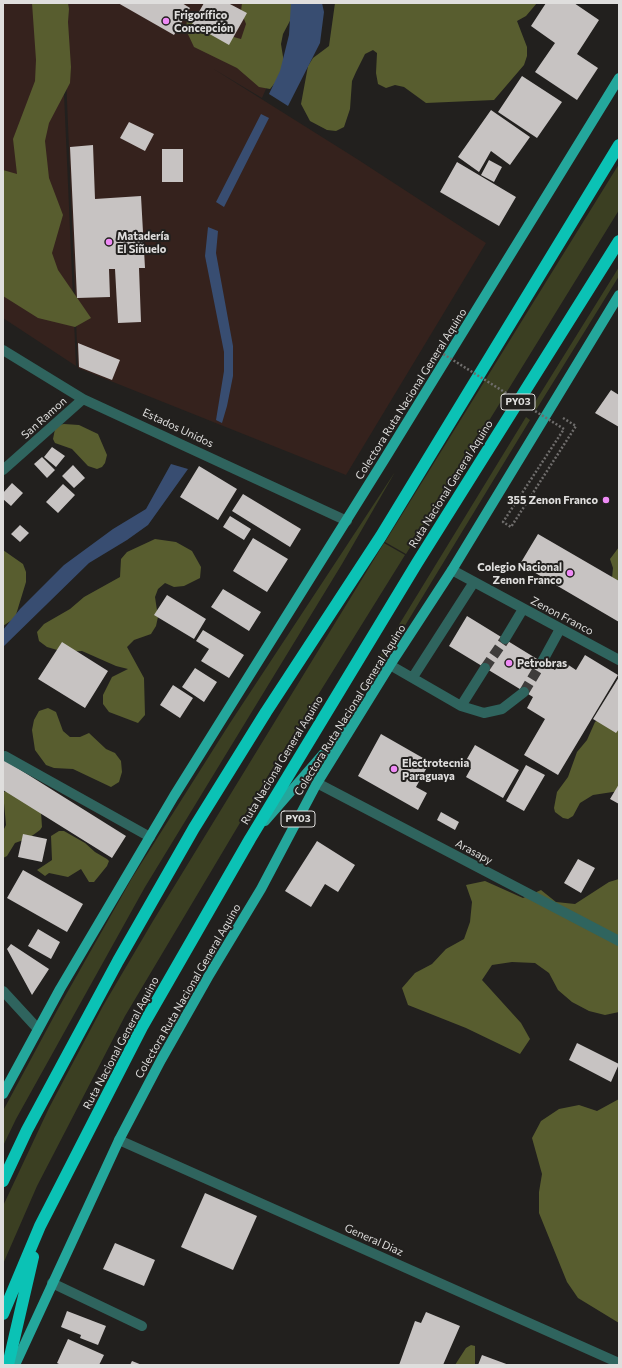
<!DOCTYPE html>
<meta charset="utf-8">
<style>
body{margin:0}
#map{position:relative;width:622px;height:1368px;overflow:hidden;background:#22201e;font-family:Commissioner,sans-serif}
canvas{display:block}
.frame{position:absolute;inset:0;border:4px solid #dfdedd;pointer-events:none}
</style>
<div id="map">
<canvas width="622" height="1368"></canvas>
<div class="frame"></div>
</div>
<script>
const context = document.querySelector('canvas').getContext('2d');
context.lineJoin = 'round';
function fillPath(path, color) { context.fillStyle = color; context.fill(path, 'evenodd'); }
const poly = rows => new Path2D(rows.map(r => 'M' + r).join(''));
function stroke(path, color, width, dash) { context.strokeStyle = color; context.lineWidth = width; context.lineCap = dash ? 'butt' : 'round'; context.setLineDash(dash || []); context.stroke(path); }
function label(font, color, halo, rows, align = 'center') {
  context.font = font + ' Commissioner,sans-serif'; context.lineWidth = 4; context.setLineDash([]); context.textBaseline = 'middle'; context.strokeStyle = halo; context.fillStyle = color; for (const [text, x, y, turn = 0] of rows) {
    context.save(); context.translate(x, y); context.rotate((+turn || 0) * Math.PI / 180); context.textAlign = isNaN(turn) ? turn : align; if (halo) context.strokeText(text, 0, 0); context.fillText(text, 0, 0); context.restore();
  }
}
const industrial = poly([
 [3,3,60,3,76,366,3,318],
 [63,3,281,3,277,64,262,98,212,68,357,159,486,243,346,475,78,368]
]);
const green = poly([
 [619,164,619,210,495,411,406,554,385,542],
 [619,267,619,276,536,410,532,407],
 [526,417,530,420,375,675,359,697,353,700],
 [395,472,342,564,145,887,16,1119,3,1146,4,1109,59,1007,132,878,230,723],
 [384,543,405,555,272,769,125,1016,37,1186,3,1264,3,1206,49,1108,103,1006,153,921]
]);
const forest = poly([
 [32,3,68,3,69,9,68,22,71,67,70,83,49,123,45,141,49,178,63,215,52,253,58,270,91,318,75,327,38,318,3,296,3,170,17,174,13,139,35,81,36,60],
 [242,3,295,3,292,17,283,34,281,44,284,63,283,73,270,89,259,87,237,68,194,47,186,30,187,19,196,17,230,36,241,39,246,24,241,11],
 [335,3,537,3,526,16,517,21,527,47,527,56,524,65,494,100,426,103,404,87,395,85,386,88,378,84,376,73,377,53,373,50,365,54,356,72,352,81,350,109,344,127,336,131,327,130,310,121,301,104,308,66,313,58,329,46],
 [64,424,79,425,98,434,107,455,105,463,102,467,97,469,88,466,72,449,55,443,53,439,55,429,58,425],
 [155,539,176,542,192,551,201,567,200,578,184,586,174,587,165,583,158,589,155,597,158,617,156,626,151,634,134,640,127,647,144,678,145,715,138,723,109,712,103,704,103,695,112,677,128,669,116,666,82,651,64,652,47,647,39,641,37,632,44,624,70,609,84,597,120,577,121,559,127,552],
 [619,547,619,595,612,578,613,568,610,559],
 [3,550,23,564,26,572,26,582,15,618,3,626],
 [48,708,56,712,63,731,70,737,80,737,89,733,106,749,115,753,121,761,122,772,119,782,111,787,73,769,54,768,46,765,35,750,32,730,34,720,39,711],
 [619,716,619,791,593,795,580,803,573,816,568,819,563,818,555,812,554,808,557,792,568,777,577,752,587,740,595,722,599,719],
 [8,791,41,812,42,827,40,830,29,838,15,843,7,856,3,858,3,831,6,825,3,792],
 [59,831,64,831,85,843,95,852,107,859,109,861,107,866,94,882,89,882,81,869,68,877,49,873,45,876,37,870,52,860,51,836],
 [619,879,619,1012,605,1015,589,1011,572,1002,558,990,549,973,535,963,512,962,492,965,482,980,521,1023,530,1039,520,1054,466,1028,408,1005,402,988,415,973,432,964,446,949,464,939,470,922,472,902,466,885,485,881,523,898,541,890,556,902,575,904,609,882],
 [619,1099,619,1323,578,1298,567,1282,539,1213,539,1192,542,1174,532,1138,541,1121,559,1109,579,1105,597,1111],
 [471,1345,475,1346,475,1365,455,1365,466,1348]
]);
const water = poly([
 [291,3,322,3,324,12,320,43,288,106,269,94,280,71,289,35],
 [261,114,269,118,224,207,216,202],
 [208,227,218,231,216,253,233,346,233,376,227,406,222,423,216,420,224,371,224,352,205,256],
 [171,464,188,469,148,525,127,540,89,563,3,647,3,630,20,609,64,565,113,529,146,509]
]);
const building = poly([
 [118,3,182,3,190,8,174,35],
 [204,3,228,3,247,13,229,45,192,24],
 [546,3,574,3,599,20,577,54,598,68,577,100,535,72,555,43,531,26],
 [522,76,562,102,537,138,498,112],
 [491,110,530,137,510,165,491,151,479,172,458,157],
 [129,122,154,134,145,151,120,138],
 [93,145,95,199,141,196,145,268,139,268,141,322,118,323,115,269,109,269,110,297,77,298,70,147],
 [162,149,183,149,183,182,162,182],
 [489,160,502,167,494,182,481,175],
 [457,162,516,197,499,226,440,192],
 [78,343,120,360,112,380,79,367],
 [611,390,619,395,619,427,595,413],
 [52,447,65,456,56,467,44,457],
 [42,457,55,470,47,478,34,464],
 [73,465,85,478,74,488,62,476],
 [199,466,237,489,218,520,180,497],
 [12,483,23,493,11,506,3,499,3,493],
 [63,484,75,495,58,513,46,502],
 [243,494,301,529,290,547,232,511],
 [230,516,251,529,244,540,223,527],
 [20,525,29,533,20,542,11,534],
 [538,534,619,581,619,622,520,564],
 [253,538,288,559,267,592,233,571],
 [223,589,261,612,249,631,211,607],
 [167,595,206,619,194,639,154,615],
 [467,616,555,670,561,660,576,670,585,655,618,675,558,775,524,755,545,719,527,708,533,697,449,646],
 [203,630,244,655,229,678,201,661,209,649,196,641],
 [62,642,108,671,85,708,38,679],
 [195,668,217,682,204,702,182,687],
 [619,677,619,729,616,733,593,719],
 [173,685,193,698,180,718,160,705],
 [381,734,430,762,416,787,427,793,418,810,358,776],
 [475,745,519,770,503,798,466,777,471,768,464,764],
 [3,759,126,836,112,858,3,790],
 [526,765,545,775,524,811,506,801],
 [619,784,619,804,610,799],
 [441,812,459,822,455,830,437,820],
 [23,834,47,839,42,862,18,857],
 [317,841,355,865,338,892,325,884,311,907,285,891],
 [578,859,595,868,581,893,564,883],
 [23,870,83,904,67,932,7,898],
 [38,929,60,942,51,959,28,946],
 [11,944,49,969,32,995,7,949],
 [577,1043,619,1064,611,1082,569,1060],
 [205,1193,257,1216,233,1270,181,1247],
 [115,1243,155,1260,144,1286,103,1269],
 [67,1311,106,1326,98,1345,80,1338,81,1335,61,1327],
 [426,1312,460,1326,443,1365,399,1365,415,1321,421,1323],
 [68,1339,104,1355,99,1365,61,1365,57,1363],
 [482,1355,509,1365,478,1365],
 [132,1361,142,1365,130,1365]
]);
const minorTunnel = poly([
 [485,668,505,639],
 [524,692,542,662]
]);
const path = poly([
 [563,418,576,426,511,527,503,522,564,429]
]);
const minor = poly([
 [3,350,83,399,347,521],
 [3,470,83,399],
 [452,570,619,660],
 [505,639,523,609],
 [542,662,560,629],
 [390,665,461,706,484,713,502,709,524,692],
 [413,677,474,582],
 [461,706,485,668],
 [5,756,150,837],
 [317,783,619,941],
 [3,991,38,1029],
 [119,1140,619,1363],
 [52,1283,142,1326]
]);
const major = poly([
 [265,821,345,729],
 [3,1094,60,989,174,796,384,460,619,78],
 [15,1365,119,1140,161,1060,208,977,261,889,317,783,390,665,452,570,619,295]
]);
const highway = poly([
 [3,1181,27,1130,118,961,194,828,266,712,381,536,619,145],
 [3,1314,40,1226,142,1027,250,839,417,563,619,241],
 [8,1365,33,1257]
]);
const pathBridge = poly([
 [440,352,564,429]
]);
const markers = [
 [166,21,4,"#ef8bf6"],
 [109,242,4,"#ef8bf6"],
 [606,500,4,"#ef8bf6"],
 [570,573,4,"#ef8bf6"],
 [509,663,4,"#ef8bf6"],
 [394,769,4,"#ef8bf6"]
];
const shields = [
 [518,402,34],
 [298,819,34]
];
const shieldNames = [
 ["PY03",518,402],
 ["PY03",298,819]
];
const poiNames = [
 ["Frigorífico",174,15],
 ["Concepción",174,28],
 ["Matadería",117,236],
 ["El Siñuelo",117,249],
 ["355 Zenon Franco",598,500,"right"],
 ["Colegio Nacional",562,567,"right"],
 ["Zenon Franco",562,580,"right"],
 ["Petrobras",517,663],
 ["Electrotecnia",402,763],
 ["Paraguaya",402,776]
];
const streetNames = [
 ["Colectora Ruta Nacional General Aquino",411,394,-58],
 ["San Ramon",44,418,-42],
 ["Estados Unidos",178,428,25],
 ["Ruta Nacional General Aquino",451,484,-58],
 ["Zenon Franco",562,616,28],
 ["Colectora Ruta Nacional General Aquino",350,710,-58],
 ["Ruta Nacional General Aquino",282,760,-59],
 ["Arasapy",474,852,28],
 ["Colectora Ruta Nacional General Aquino",188,991,-60],
 ["Ruta Nacional General Aquino",121,1043,-62],
 ["General Diaz",374,1240,24]
];
fillPath(industrial, '#35221d');
fillPath(green, '#3b3f22');
fillPath(forest, '#585d2f');
fillPath(water, '#384d71');
fillPath(building, '#c7c3c2');
stroke(minorTunnel, '#3e3c3b', 10, [10, 5]);
stroke(path, '#6f6d6c', 2.5, [2, 2]);
stroke(minor, '#2f645e', 10);
stroke(major, '#24a79c', 10);
stroke(highway, '#0bc2b5', 12);
stroke(pathBridge, '#6f6d6c', 2.5, [2, 2]);
for (const [x, y, r, color] of markers) { const dot = new Path2D(); dot.arc(x, y, r, 0, 2 * Math.PI); context.fillStyle = color; context.fill(dot); stroke(dot, '#22201e', 1.5); }
for (const [x, y, w] of shields) { const box = new Path2D(); box.roundRect(x - w / 2, y - 8, w, 16, 3); context.fillStyle = '#22201e'; context.fill(box); stroke(box, '#dfdedd', 1); }
label('bold 10px', '#dfdedd', null, shieldNames);
label('bold 11px', '#dfdedd', '#22201e', poiNames, 'left');
label('11px', '#dfdedd', '#22201e', streetNames);
</script>
